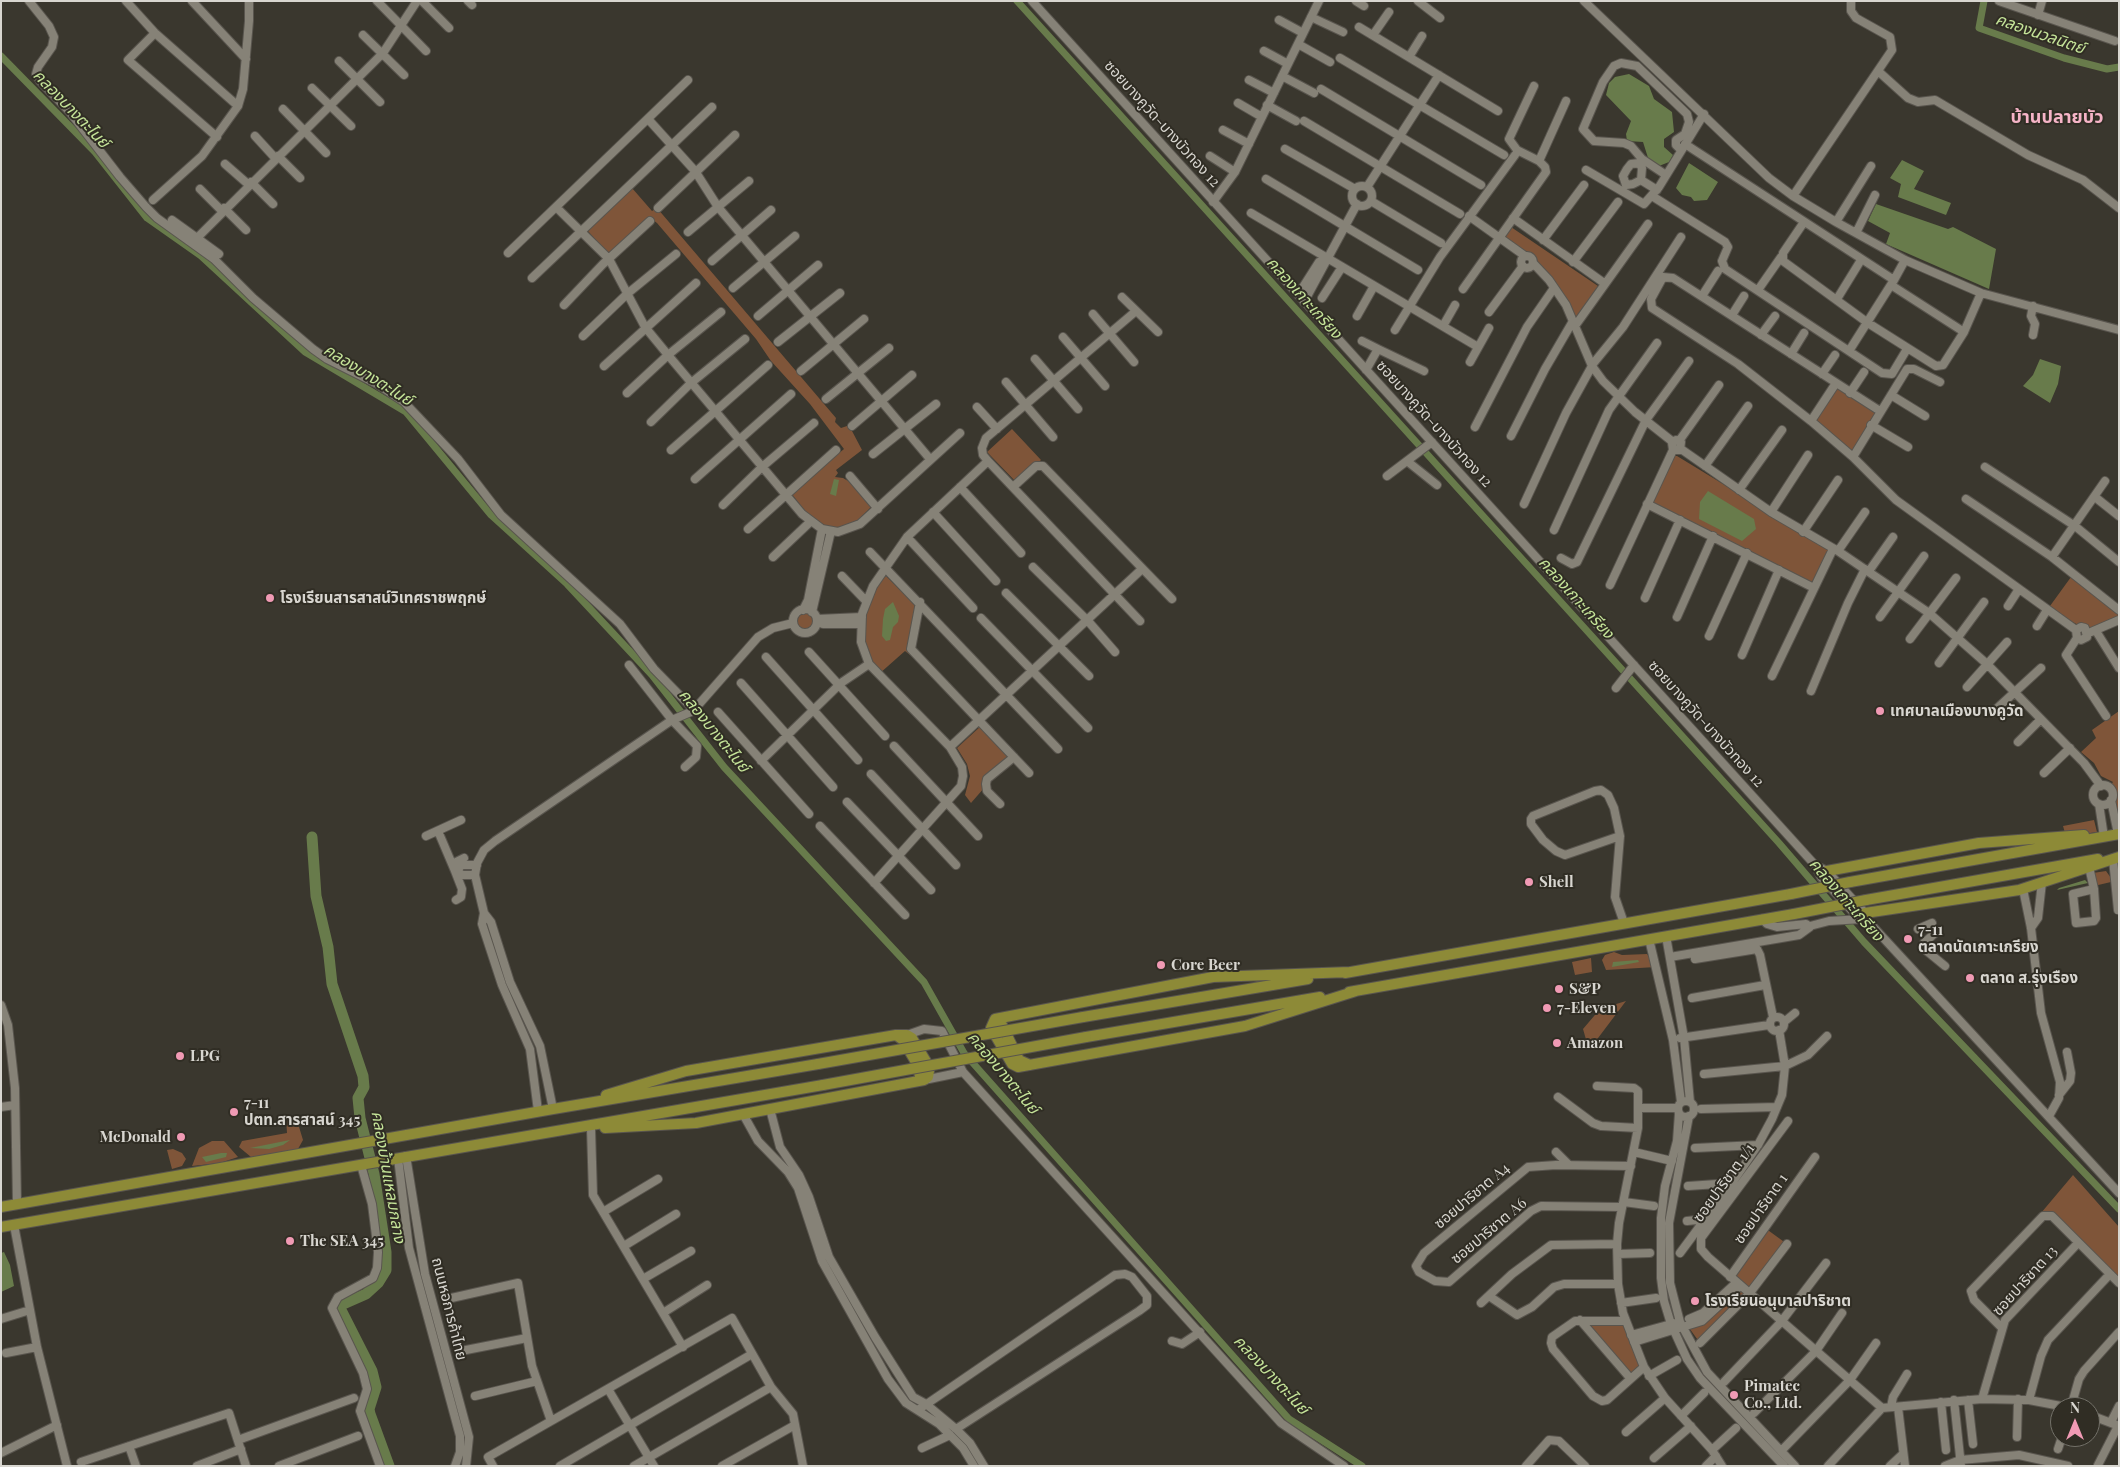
<!DOCTYPE html>
<meta charset="utf-8">
<style>
body{margin:0}
#map{position:relative;width:2120px;height:1467px;overflow:hidden;background:#3a372e;font-family:"Playfair Display",serif}
canvas{display:block}
.frame{position:absolute;inset:0;border:2px solid #d8d6d0;pointer-events:none}
.north{position:absolute;left:2050px;top:1397px;width:50px;height:50px;box-sizing:border-box;background:#302d24;border:1px solid #737169;border-radius:50%;rotate:0deg;font-size:14px;font-weight:700;line-height:20px;text-align:center;color:#d8d6d0}
.north::after{content:'';display:block;margin:auto;width:18px;height:22px;background:#f09ab4;clip-path:polygon(50% 0,100% 100%,50% 72%,0 100%)}
</style>
<div id="map">
<canvas width="2120" height="1467"></canvas>
<div class="frame"></div>
<div class="north">N</div>
</div>
<script>
const context = document.querySelector('canvas').getContext('2d');
context.lineJoin = 'round';
function fillPath(path, color) { context.fillStyle = color; context.fill(path, 'evenodd'); }
const poly = rows => new Path2D(rows.map(r => 'M' + r).join(''));
function stroke(path, color, width, dash) { context.strokeStyle = color; context.lineWidth = width; context.lineCap = dash ? 'butt' : 'round'; context.setLineDash(dash || []); context.stroke(path); }
function label(font, color, halo, rows, align = 'center') {
  context.font = font + ' "Playfair Display","Noto Sans Thai",serif'; context.lineWidth = 4; context.setLineDash([]); context.textBaseline = 'middle'; context.strokeStyle = halo; context.fillStyle = color; for (const [text, x, y, turn = 0] of rows) {
    context.save(); context.translate(x, y); context.rotate((+turn || 0) * Math.PI / 180); context.textAlign = isNaN(turn) ? turn : align; if (halo) context.strokeText(text, 0, 0); context.fillText(text, 0, 0); context.restore();
  }
}
const green = poly([
 [632,188,652,211,657,208,836,418,835,422,841,428,847,426,852,431,862,450,836,470,838,473,835,477,843,478,855,485,872,506,858,520,838,528,823,525,812,520,791,493,844,449,810,404,771,361,756,339,657,223,653,220,609,255,587,230],
 [1511,227,1598,286,1576,320,1534,259,1524,256,1501,240],
 [1836,383,1884,413,1855,456,1812,420],
 [1012,429,1041,460,1017,483,987,452],
 [1672,456,1677,456,1833,551,1814,590,1647,506],
 [883,573,919,609,910,655,905,651,879,674,871,665,862,642,863,615],
 [2071,577,2119,615,2119,617,2089,630,2064,618,2050,606],
 '793 621a12 12 0 1 1 24 0a12 12 0 1 1-24 0Z',
 [2119,711,2119,818,2114,802,2114,794,2109,787,2113,782,2101,776,2094,763,2081,752,2096,738,2092,730],
 [982,725,1011,757,971,803,965,795,970,776,967,764,957,748],
 [2094,820,2097,832,2084,834,2065,833,2063,826],
 [2106,871,2111,878,2111,882,2094,886,2093,873],
 [1614,952,1622,955,1647,954,1656,967,1606,970,1602,960,1605,955],
 [1591,958,1592,972,1575,975,1572,962],
 [1626,1001,1589,1050,1583,1029,1600,1009],
 [296,1117,303,1140,298,1149,270,1156,251,1157,239,1147,242,1141,287,1133,286,1118],
 [212,1141,224,1141,238,1157,220,1163,192,1166,199,1148],
 [173,1149,182,1153,186,1159,182,1166,172,1169,167,1150],
 [2073,1175,2119,1227,2119,1284,2061,1224,2041,1213],
 [1765,1228,1787,1244,1749,1294,1700,1343,1687,1325,1740,1286,1730,1277],
 [1580,1320,1626,1321,1644,1367,1630,1378]
]);
const water = poly([
 [1629,74,1649,86,1654,99,1672,112,1674,132,1664,139,1664,147,1673,155,1669,162,1659,166,1649,161,1643,142,1627,141,1626,134,1631,121,1606,95,1609,83,1615,77],
 [1902,160,1924,171,1914,189,1951,203,1946,215,1898,197,1901,184,1890,178],
 [1689,163,1718,182,1707,200,1694,201,1691,197,1682,195,1676,188],
 [1876,204,1948,229,1953,227,1996,249,1989,289,1886,244,1890,233,1868,221],
 [2040,359,2061,366,2058,384,2050,403,2023,386,2033,375],
 [834,479,839,480,836,496,830,494],
 [1708,491,1754,519,1756,529,1742,541,1699,519,1700,502],
 [893,602,899,616,898,622,893,627,890,640,886,641,882,636,883,619,885,609],
 [2085,880,2088,883,2057,890,2059,888],
 [1638,960,1639,962,1612,967,1613,962],
 [290,1140,283,1145,269,1149,250,1148],
 [221,1153,227,1153,226,1157,206,1162,202,1157],
 [4,1252,10,1265,14,1286,1,1292,1,1253]
]);
const canal = poly([
 [1017,1,1779,843,1864,942,2119,1209],
 [1984,1,1979,28,2064,58,2107,69,2119,67],
 [1,56,95,152,147,218,201,256,305,352,406,412,491,515,567,584,652,675,724,767,924,982,964,1053,1289,1419,1362,1466]
]);
const river = poly([
 [312,837,316,896,328,947,332,984,363,1076,364,1087,358,1098,360,1118,374,1174,386,1252,386,1270,378,1283,366,1294,341,1305,340,1308,372,1371,376,1387,369,1409,370,1414,389,1466]
]);
const minor = poly([
 [29,1,49,26,54,37,52,47,38,67,36,74,40,81,69,111,120,177,146,207,157,218,214,259,253,298,313,349,327,359,377,384,404,402,458,459,501,515,620,624,654,669,694,710],
 [126,1,155,33,238,106],
 [192,1,246,59],
 [377,1,426,51],
 [422,1,449,28],
 [468,1,472,5],
 [1032,1,1815,865,1827,871,1865,913,1865,918],
 [1356,1,1364,6],
 [1418,1,1440,18],
 [1584,1,1769,178,1793,196,1836,222,1905,260,1981,293,2119,330],
 [1999,1,2115,41],
 [2038,15,2042,1],
 [1311,17,1343,32],
 [1279,20,1303,33],
 [1359,27,1498,111],
 [155,33,128,60,217,137],
 [363,35,404,75],
 [1373,35,1389,12],
 [1298,44,1330,62],
 [1264,51,1288,64],
 [1409,57,1422,36],
 [1340,58,1504,155],
 [339,61,380,102],
 [1878,71,1908,98,1918,102,1935,100,2028,155,2083,180,2119,208],
 [1282,76,1314,93],
 [1249,80,1274,93],
 [312,88,351,126],
 [1321,89,1481,185],
 [1238,103,1262,117],
 [1267,105,1296,121],
 [283,109,326,153],
 [648,119,695,171,718,207,930,459],
 [1304,121,1460,214],
 [1223,130,1249,144],
 [255,136,276,159],
 [1685,144,1894,280],
 [1285,149,1355,189],
 [278,156,300,178],
 [1210,156,1235,172],
 [1642,159,1666,175],
 [1539,161,1566,101],
 [1639,163,1642,159,1631,146,1624,143,1594,141,1583,129,1603,82,1614,66,1621,63,1637,66,1687,114,1689,122,1685,134,1676,140,1676,145,1681,150],
 [1639,163,1642,168,1641,180,1633,184,1626,185,1623,176,1627,169,1631,164,1639,163],
 [225,164,249,185],
 [1586,170,1644,204,1659,187,1704,114],
 [1266,179,1418,270],
 [1641,180,1657,190],
 [251,182,273,204],
 '1352 196a10 10 0 1 1 20 0a10 10 0 1 1-20 0Z',
 [1367,187,1439,75],
 [200,189,222,211],
 [1652,196,1725,242,1728,247,1722,261,1725,269,1882,373,1892,374,1907,349],
 [1793,196,1892,50,1890,37,1856,18,1851,11,1851,1],
 [153,200,202,156,238,106,243,89,249,21,249,1],
 [1371,201,1441,243],
 [1213,202,1235,172,1319,1],
 [556,207,609,259,645,327,668,355,802,514,822,529,838,532,860,524,960,433],
 [224,208,246,230],
 [658,208,735,135],
 [1251,213,1478,347],
 [1469,216,1525,256],
 [1513,218,1604,283],
 [172,220,197,238,383,53,417,1],
 [1804,222,1783,253,1783,261,1868,323,1936,366,1943,365,1964,332,1981,293],
 [1836,222,1871,166],
 [688,232,749,181],
 [1856,233,1875,195],
 [197,238,219,254],
 [1543,240,1584,185],
 [508,253,688,80],
 '1521 262a6 6 0 1 1 12 0a6 6 0 1 1-12 0Z',
 [712,261,771,210],
 [1573,262,1618,202],
 [1533,263,1549,280,1566,305,1592,366,1603,381,1635,412,1673,442],
 [532,278,712,107],
 [1891,285,1964,332],
 [733,288,795,236],
 [1463,289,1546,172,1545,167,1539,161,1517,150,1509,139,1534,86],
 [1758,290,1781,257],
 [1298,295,1319,262,1324,261],
 [1702,296,1718,271],
 [1122,297,1158,332],
 [1322,298,1342,267],
 [1837,299,1861,260],
 [1304,302,1357,204],
 [564,305,603,264,650,221],
 [1136,311,986,438,982,448,983,455,988,461,1140,621],
 [1489,312,1523,266],
 [1093,314,1134,362],
 [1732,315,1744,296],
 [758,316,818,265],
 [1357,316,1374,286],
 [1443,326,1455,305],
 [1575,326,1648,224],
 [1395,330,1440,257,1515,155],
 [1761,335,1775,316],
 [2033,335,2035,324,2031,316,2033,306],
 [583,336,627,294,676,254],
 [1063,337,1105,386],
 [1362,341,1378,349],
 [778,342,840,293],
 [1849,351,1894,280,1905,260],
 [1791,354,1804,333],
 [1035,359,1078,409],
 [1470,362,1489,328],
 [1592,365,1623,327,1681,237],
 [604,366,696,283],
 [1366,370,1378,349,1424,371],
 [801,371,864,319],
 [1822,374,1835,355],
 [1006,382,1053,437],
 [627,393,668,355,721,312],
 [1850,393,1864,372],
 [1891,395,1925,416],
 [826,399,889,348],
 [977,407,997,429],
 [1880,411,1673,278,1663,277,1651,299,1652,308,1738,364,1811,421,1853,457,1896,500,2076,630],
 [1811,421,1836,383],
 [651,422,691,383,745,339],
 [1871,425,1908,447],
 [852,426,912,375],
 [1475,427,1527,327,1554,288],
 [1511,436,1545,369,1573,321],
 [1679,441,1719,385],
 [1681,449,1771,512,1838,551,1929,613,1987,664,2084,763,2101,786],
 [671,450,768,365],
 [873,454,936,404],
 [1853,457,1907,369,1914,369,1940,382],
 [1407,461,1437,485],
 [1705,466,1748,406],
 [1985,467,2075,526,2119,562],
 [850,476,878,509],
 [1387,476,1432,442],
 [695,479,791,394],
 [960,487,1021,553],
 [1013,487,1036,466,1043,466,1172,599],
 [1739,490,1782,430],
 [2095,497,2119,516],
 [1966,499,2052,557,2119,610],
 [1524,504,1566,413,1592,366],
 [1647,504,1814,588],
 [723,505,762,467,814,423],
 [933,512,996,581],
 [1771,512,1808,455],
 [748,529,836,450],
 [1554,530,1609,410,1657,343],
 [1803,532,1838,480],
 [907,537,973,608],
 [1838,551,1865,512],
 [870,552,1058,749],
 [773,557,810,522],
 [2052,557,2105,481],
 [1561,558,1572,564,1577,562,1646,420,1689,361],
 [1033,567,1088,621,1115,652],
 [1869,571,1893,537],
 [842,576,866,601],
 [1610,585,1673,450,1672,443,1676,440,1681,442,1680,450,1673,450],
 [1006,593,1089,676],
 [1645,598,1680,520],
 [920,602,911,649,1029,773],
 [2008,606,2019,589],
 '793 621a12 12 0 1 1 24 0a12 12 0 1 1-24 0Z',
 [803,610,808,600,822,529],
 [812,612,831,531],
 [1677,617,1713,536],
 [1880,617,1924,556],
 [981,618,1088,728],
 [817,619,862,617],
 [823,624,861,624],
 [2037,626,2047,610],
 [2096,631,2119,668],
 [2091,632,2119,620],
 [1709,636,1747,553],
 [2077,638,2081,640,2087,637,2085,628,2081,627,2076,630,2077,638,2066,655,2106,716],
 [1910,639,1956,578],
 [809,652,885,736],
 [1742,655,1779,570],
 [766,657,858,760],
 [1939,663,1984,602],
 [629,665,672,720,697,746,696,757,685,767],
 [1772,676,1833,549],
 [741,683,833,787],
 [1967,687,2007,642],
 [1616,688,1634,665],
 [1811,691,1848,603,1865,569],
 [718,712,809,814],
 [1992,713,2041,668],
 [2018,742,2041,719],
 [894,746,978,836],
 [950,747,1142,569],
 [761,761,841,683,869,664],
 [2044,773,2070,748],
 [871,774,956,865],
 '2093 795a10 10 0 1 1 20 0a10 10 0 1 1-20 0Z',
 [2111,800,2118,834],
 [847,802,931,890],
 [1000,804,987,791,986,784,987,779,1014,757],
 [2099,804,2104,837],
 [820,826,905,915],
 [438,831,455,871,457,870],
 [426,836,461,820],
 [1620,836,1565,855,1556,851,1543,840,1531,824,1531,819,1533,816,1595,791,1601,790,1608,795,1614,808,1620,836,1615,897,1624,923],
 [2113,859,2118,910],
 [452,864,464,858],
 [1815,865,1821,877,1854,913,1865,918,2119,1193],
 [2089,867,2094,889,2096,918,2094,921,2076,923,2073,894,2094,889],
 [455,871,462,889,461,897,456,900],
 [475,875,462,875,457,870,462,865,477,865],
 [874,883,961,786,963,776,962,767,950,747,869,664,861,642,862,614,873,586,907,537,988,461],
 [2023,889,2031,928,2041,1013,2060,1082,2059,1098,2049,1116],
 [484,913,491,922,510,982,540,1046,553,1109],
 [1810,926,1829,921,1862,919],
 [2031,928,2038,918,2042,882],
 [1918,929,1932,923],
 [1935,933,1924,943,1923,948,1945,966],
 [1666,936,1684,1038,1690,1102],
 [1649,939,1673,1040,1681,1102],
 [1670,957,1799,935,1810,927,1806,924,1777,927,1767,924,1762,919],
 [1695,959,1757,949,1760,955,1773,1017],
 [1692,998,1765,985],
 [1,1005,8,1025,15,1088,17,1204],
 '1770 1024a7 7 0 1 1 14 0a7 7 0 1 1-14 0Z',
 [1784,1022,1795,1013],
 [907,1035,924,1029,942,1031,963,1072,1281,1423,1344,1466],
 [1680,1038,1769,1025],
 [1704,1074,1785,1066,1808,1055,1827,1036],
 [924,1080,963,1072],
 [1597,1086,1634,1088,1638,1091,1638,1128,1619,1223,1617,1244,1618,1284,1623,1313,1644,1367,1665,1398,1712,1450,1722,1466],
 [2059,1095,2070,1081,2071,1073,2067,1052],
 [1558,1097,1593,1123,1601,1126,1638,1128],
 '1678 1109a8 8 0 1 1 16 0a8 8 0 1 1-16 0Z',
 [1,1107,15,1105],
 [1639,1108,1675,1108],
 [770,1109,780,1147,799,1175,809,1197,829,1257,875,1337,913,1397,926,1404,956,1429,970,1443,984,1466],
 [1701,1109,1777,1107],
 [538,1111,530,1049,502,985,482,924,484,913,475,875,477,863,484,850,495,841,672,720,693,711,758,637,773,628,793,623],
 [1679,1113,1677,1141,1665,1186,1661,1218,1661,1278,1664,1301,1671,1324,1687,1359,1700,1378,1784,1466],
 [743,1114,758,1141,788,1172,798,1188,822,1261,888,1379,906,1403,939,1424,963,1448,974,1466],
 [1689,1116,1669,1223,1670,1283,1680,1322,1707,1372,1795,1466],
 [1788,1121,1701,1238,1701,1249,1708,1257,1882,1408,1982,1399,2029,1400,2066,1407],
 [591,1129,593,1195,683,1347],
 [1695,1148,1758,1145],
 [1556,1152,1569,1165],
 [1634,1152,1672,1161],
 [406,1156,425,1274,469,1437,466,1466],
 [398,1158,409,1248,460,1436,460,1452,455,1466],
 [361,1165,372,1204,378,1252,377,1268,373,1278,338,1297,332,1308,363,1373,367,1389,360,1411,380,1466],
 [1688,1186,1732,1183],
 [1624,1202,1654,1206],
 [1622,1207,1541,1206,1531,1211,1449,1282,1435,1281,1419,1272,1416,1266,1424,1253,1528,1167,1556,1165,1631,1166],
 [603,1212,658,1179],
 [1687,1221,1706,1219],
 [14,1225,37,1347,67,1466],
 [624,1246,676,1214],
 [1680,1253,1732,1183,1758,1145,1772,1119,1782,1095,1785,1066,1779,1030],
 [1618,1254,1650,1253],
 [1730,1277,1815,1157],
 [643,1279,691,1251],
 [1489,1296,1517,1315,1532,1307,1554,1287,1564,1284,1618,1284],
 [447,1299,518,1283,532,1366,551,1421],
 [1481,1303,1512,1274,1551,1245,1617,1244],
 [1621,1303,1656,1298],
 [663,1313,707,1285],
 [1,1319,30,1310],
 [1689,1319,1703,1313,1736,1283],
 [1580,1320,1630,1378],
 [1626,1321,1575,1321,1552,1337,1551,1343,1553,1349,1593,1396,1602,1401,1607,1400,1644,1367],
 [2002,1328,1974,1300,1971,1291,2043,1216,2052,1216,2119,1283],
 [1631,1335,1675,1323],
 [1172,1341,1182,1344,1200,1332],
 [1634,1342,1702,1321,1740,1286],
 [1700,1343,1749,1294,1787,1244],
 [466,1350,527,1338],
 [6,1353,37,1347],
 [1649,1376,1677,1360],
 [1724,1382,1781,1322,1826,1263],
 [608,1389,654,1466],
 [475,1396,537,1381],
 [1982,1399,2005,1320,2078,1243],
 [1954,1400,1961,1466],
 [1968,1400,1973,1444],
 [2029,1400,2041,1356,2048,1340,2110,1274],
 [1941,1402,1946,1450],
 [1891,1407,1893,1397,1907,1374],
 [1898,1407,1905,1466],
 [2071,1407,2079,1379,2084,1371,2119,1332],
 [918,1410,1115,1275,1125,1274,1132,1277,1147,1296,1147,1305,1139,1311,956,1429],
 [1754,1413,1816,1351,1842,1313],
 [2090,1415,2119,1426],
 [1681,1416,1704,1393],
 [2111,1422,2119,1406],
 [1626,1432,1665,1398],
 [2017,1437,2018,1399],
 [238,1440,354,1398],
 [129,1446,136,1466],
 [922,1448,950,1435],
 [1784,1448,1850,1380,1876,1343],
 [2058,1449,2062,1437],
 [1712,1450,1736,1428],
 [1,1453,57,1425],
 [1654,1458,1691,1426],
 [81,1462,229,1413,246,1466],
 [2098,1465,2118,1426],
 [197,1466,241,1449],
 [279,1466,358,1436],
 [493,1466,488,1457,732,1318,771,1387,793,1414,803,1466],
 [560,1466,752,1354],
 [634,1466,771,1387],
 [722,1466,795,1425],
 [1526,1466,1549,1440,1559,1441,1585,1466],
 [1706,1466,1716,1456],
 [1828,1466,1882,1408],
 [1890,1466,1903,1454],
 [1945,1466,1960,1460,2019,1455,2068,1466]
]);
const major = poly([
 [1827,871,1979,843,2084,835],
 [1850,882,2119,834],
 [1866,900,2098,859],
 [1865,913,2019,890,2119,857],
 [1350,972,1213,977,995,1019,991,1028,1012,1064,1018,1067,1245,1026,1356,991],
 [1345,973,1791,894],
 [1349,992,1794,914],
 [1083,1017,1308,979],
 [1002,1025,1019,1060,1030,1065],
 [896,1035,903,1040,917,1064,920,1076],
 [1086,1037,1320,997],
 [605,1128,696,1123,924,1080,928,1077,929,1071,927,1063,912,1038,907,1035,896,1035,686,1071,606,1095],
 [1,1207,553,1109,818,1064],
 [1,1227,823,1085]
]);
const majorBridge = poly([
 [1791,894,1850,882],
 [1794,914,1866,900],
 [818,1064,1083,1017],
 [823,1085,1086,1037]
]);
const markers = [
 [270,598,5,"#f09ab4"],
 [1880,711,5,"#f09ab4"],
 [1529,882,5,"#f09ab4"],
 [1908,939,5,"#f09ab4"],
 [1161,965,5,"#f09ab4"],
 [1970,978,5,"#f09ab4"],
 [1559,989,5,"#f09ab4"],
 [1547,1008,5,"#f09ab4"],
 [1557,1043,5,"#f09ab4"],
 [180,1056,5,"#f09ab4"],
 [234,1112,5,"#f09ab4"],
 [181,1137,5,"#f09ab4"],
 [290,1241,5,"#f09ab4"],
 [1695,1301,5,"#f09ab4"],
 [1734,1395,5,"#f09ab4"]
];
const streetNames = [
 ["ซอยบางคูวัด-บางบัวทอง 12",1162,124,48],
 ["ซอยบางคูวัด-บางบัวทอง 12",1434,424,48],
 ["ซอยบางคูวัด-บางบัวทอง 12",1706,724,48],
 ["ซอยปาริชาต 1/1",1724,1183,-54],
 ["ซอยปาริชาต A4",1472,1196,-40],
 ["ซอยปาริชาต 1",1761,1209,-55],
 ["ซอยปาริชาต A6",1489,1231,-40],
 ["ซอยปาริชาต 13",2025,1281,-48],
 ["ถนนหอการค้าไทย",449,1309,76]
];
const poiNames = [
 ["โรงเรียนสารสาสน์วิเทศราชพฤกษ์",280,598],
 ["เทศบาลเมืองบางคูวัด",1890,711],
 ["Shell",1539,882],
 ["7-11",1918,930],
 ["ตลาดนัดเกาะเกรียง",1918,947],
 ["Core Beer",1171,965],
 ["ตลาด ส.รุ่งเรือง",1980,978],
 ["S&P",1569,989],
 ["7-Eleven",1557,1008],
 ["Amazon",1567,1043],
 ["LPG",190,1056],
 ["7-11",244,1103],
 ["ปตท.สารสาสน์ 345",244,1120],
 ["McDonald",171,1137,"right"],
 ["The SEA 345",300,1241],
 ["โรงเรียนอนุบาลปาริชาต",1705,1301],
 ["Pimatec",1744,1386],
 ["Co., Ltd.",1744,1403]
];
const waterNames = [
 ["คลองนวลนิตย์",2040,34,19],
 ["คลองบางตะไนย์",71,109,46],
 ["คลองเกาะเกรียง",1304,298,48],
 ["คลองบางตะไนย์",368,375,32],
 ["คลองเกาะเกรียง",1576,598,48],
 ["คลองบางตะไนย์",714,731,51],
 ["คลองเกาะเกรียง",1846,900,49],
 ["คลองบางตะไนย์",1003,1073,50],
 ["คลองบ้านแหลมกลาง",388,1177,80],
 ["คลองบางตะไนย์",1271,1375,47]
];
const quarterNames = [
 ["บ้านปลายบัว",2057,117]
];
fillPath(green, '#7f5539');
fillPath(water, '#687b4b');
stroke(canal, '#687b4b', 7);
stroke(river, '#687b4b', 11);
stroke(minor, '#59554e', 10);
stroke(major, '#59554e', 12);
stroke(minor, '#868277', 8);
stroke(major, '#8d8a37', 10);
stroke(majorBridge, '#59554e', 12, []);
stroke(majorBridge, '#8d8a37', 10);
for (const [x, y, r, color] of markers) { const dot = new Path2D(); dot.arc(x, y, r, 0, 2 * Math.PI); context.fillStyle = color; context.fill(dot); stroke(dot, '#302d24', 2); }
label('15px', '#d8d6d0', '#302d24', streetNames);
label('bold 15px', '#d8d6d0', '#302d24', poiNames, 'left');
label('italic 16px', '#c5e499', '#302d24', waterNames);
label('bold 18px', '#f6b4c7', '#302d24', quarterNames);
</script>
